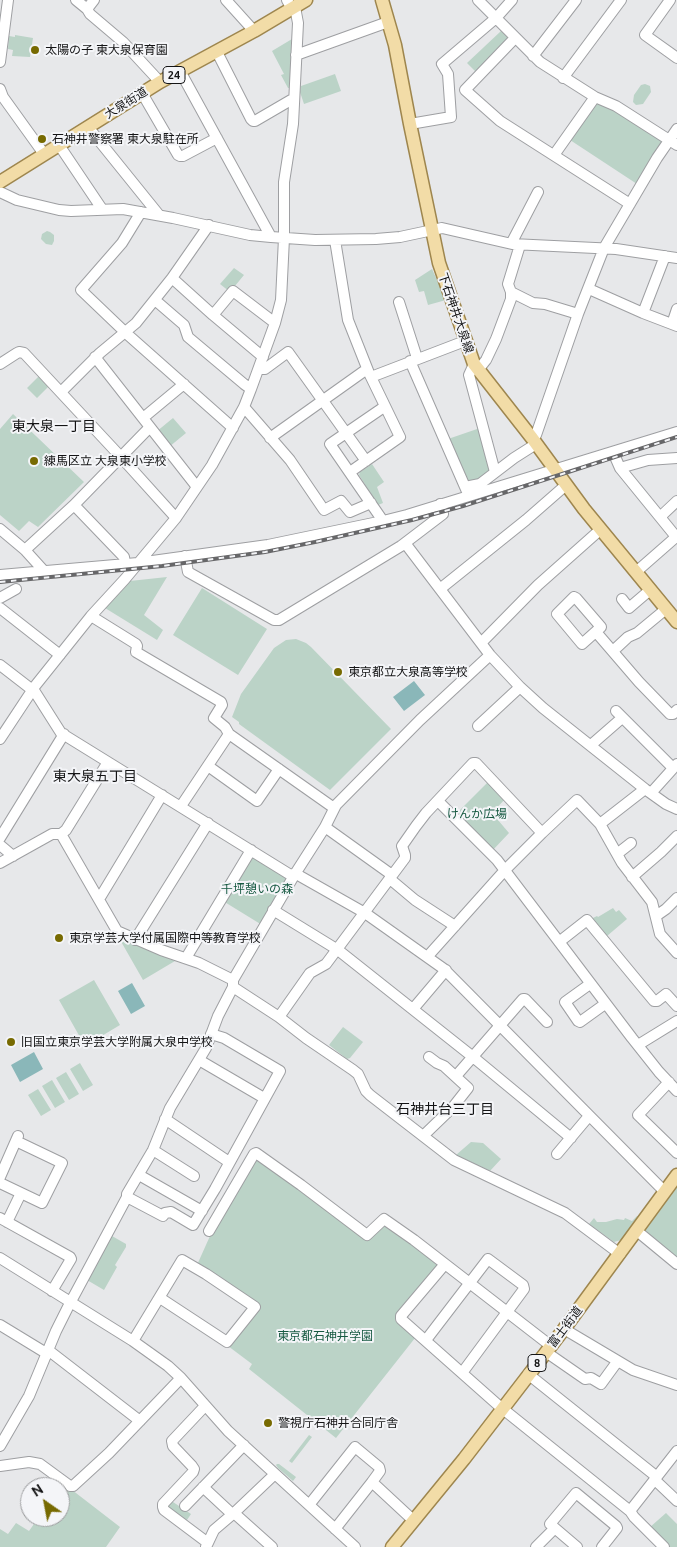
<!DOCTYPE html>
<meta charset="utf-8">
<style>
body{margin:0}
#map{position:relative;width:677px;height:1547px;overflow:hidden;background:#e7e8ea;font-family:Ubuntu,sans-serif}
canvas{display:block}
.north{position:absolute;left:20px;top:1477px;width:50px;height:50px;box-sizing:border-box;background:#f4f5f8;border:1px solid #9a9b9d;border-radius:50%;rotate:327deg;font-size:14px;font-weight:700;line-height:20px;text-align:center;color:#141415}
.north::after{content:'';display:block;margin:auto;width:18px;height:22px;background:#776a01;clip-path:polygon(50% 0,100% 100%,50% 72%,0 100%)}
</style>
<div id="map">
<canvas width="677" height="1547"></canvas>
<div class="north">N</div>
</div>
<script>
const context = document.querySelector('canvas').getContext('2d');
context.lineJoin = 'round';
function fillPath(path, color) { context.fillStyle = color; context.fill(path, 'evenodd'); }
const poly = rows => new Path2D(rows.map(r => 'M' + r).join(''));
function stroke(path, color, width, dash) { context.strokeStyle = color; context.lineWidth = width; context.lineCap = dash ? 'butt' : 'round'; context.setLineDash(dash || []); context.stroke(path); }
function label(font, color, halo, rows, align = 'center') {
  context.font = font + ' Ubuntu,"Noto Sans JP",sans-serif'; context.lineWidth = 4; context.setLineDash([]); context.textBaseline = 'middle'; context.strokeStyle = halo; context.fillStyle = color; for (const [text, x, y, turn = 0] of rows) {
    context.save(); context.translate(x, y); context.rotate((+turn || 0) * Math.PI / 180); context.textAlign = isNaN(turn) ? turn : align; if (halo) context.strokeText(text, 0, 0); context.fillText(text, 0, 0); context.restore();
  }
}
const green = poly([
 [501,31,509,39,477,73,467,63],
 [15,35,33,38,30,57,12,56,13,50,8,49,9,36,15,37],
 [292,39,290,88,288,88,281,75,284,74,272,51],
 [335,74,341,91,304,104,300,92,301,86],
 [645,84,650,86,651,92,643,104,636,105,633,102,634,95,641,85],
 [597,100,662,138,663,142,637,184,567,138],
 [47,231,50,232,54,235,54,241,52,245,46,244,41,239,42,234],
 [234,268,244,275,230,292,220,284],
 [432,269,446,300,428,305,424,291,419,292,415,280],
 [39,376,48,387,37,398,27,388],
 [13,414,84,482,38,527,29,521,19,531,0,515,0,429],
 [173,418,186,433,169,447,156,432],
 [480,428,491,471,479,481,469,484,448,439],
 [372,464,384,482,377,487,383,503,378,505,359,475,360,472],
 [167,577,144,615,163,630,157,640,105,608,130,581],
 [202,588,267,629,238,675,173,635],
 [296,639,306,643,311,647,391,729,330,790,239,724,239,722,232,717,241,694,274,648,286,640],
 [489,781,506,798,492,813,509,833,492,851,456,814],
 [251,855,290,877,262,925,223,901],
 [613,908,616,912,619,910,627,919,607,936,593,922,593,918,597,916,598,917],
 [119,938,175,961,143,980],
 [94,980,120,1025,85,1046,59,1000],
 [343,1027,363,1042,350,1058,347,1059,329,1045],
 [80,1063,93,1085,83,1091,70,1069],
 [66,1072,79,1094,69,1100,56,1078],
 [52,1080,65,1102,55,1108,42,1086],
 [38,1089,51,1110,41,1116,28,1095],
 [471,1142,483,1143,501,1159,490,1171,456,1155],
 [258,1159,314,1198,368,1241,383,1223,441,1265,395,1320,415,1338,336,1438,249,1369,252,1364,228,1346,260,1305,197,1265,210,1236,254,1160],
 [677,1185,677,1260,643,1232],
 [637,1216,638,1216,621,1240,614,1242,589,1224,594,1218,597,1222,606,1222,617,1219,624,1220,625,1218,632,1221],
 [112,1236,126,1244,126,1247,115,1265,117,1267,104,1290,87,1280],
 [309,1435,312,1437,292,1463,289,1461],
 [277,1464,279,1464,296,1477,293,1481,278,1468,276,1465],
 [63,1483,120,1527,106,1547,0,1547,0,1529,8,1534,16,1523,29,1531,39,1517,60,1517,60,1488],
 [170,1500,191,1514,185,1523,166,1509],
 [666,1513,677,1524,677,1547,668,1547,649,1528]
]);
const water = poly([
 [414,681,425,695,404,711,393,697],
 [132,983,145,1006,131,1014,118,991],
 [34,1052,43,1069,20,1082,11,1065]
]);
const minor = poly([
 [76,0,87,9,94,0],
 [226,0,254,31],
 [287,0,292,9],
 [478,0,540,62,595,97,616,106,677,145],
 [670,0,645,35,677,58],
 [87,9,90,14,123,42,160,82],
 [515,38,465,90,500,121,630,204],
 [217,52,251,119,253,121,255,121,291,100,294,100],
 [296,55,388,22],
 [533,56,576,0],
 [0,62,8,0],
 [180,71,271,237],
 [563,78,621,0],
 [0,89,3,97,44,154],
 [142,93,178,155,180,156,183,156,217,138],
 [410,124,451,117,448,74,442,64,496,18,512,0],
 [88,127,159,215],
 [59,145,102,209],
 [554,155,595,97],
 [0,192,17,200,59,210,71,211,123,209,173,218,250,235,271,237,315,240,376,239,400,237,442,228,512,244,616,249,677,258],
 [141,212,122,243,81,290,127,334,233,428],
 [335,240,348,320,369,373,400,437,350,472],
 [512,244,513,240,538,192],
 [172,278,213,315,263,357],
 [589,289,643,313,677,326],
 [511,292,533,303,545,304,578,314],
 [155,300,184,325,188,337,244,384,251,389],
 [399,302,417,358],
 [643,313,665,256],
 [213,315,233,291,275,323],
 [672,324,677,309],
 [95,357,197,487],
 [410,361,469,496],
 [0,364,17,353,19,352,24,353,120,456,176,518],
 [474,364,469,375,495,472],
 [259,369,265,369,288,352,366,461],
 [478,370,486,360,496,339,511,299,511,292,508,284,520,245],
 [371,377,465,341],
 [61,392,100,353,136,323,172,278,209,225],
 [244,407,290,460,324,510,341,501,350,512,371,503],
 [143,418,184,384],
 [270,438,367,369],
 [532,438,536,435,578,314,604,248,657,158,677,129],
 [613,452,620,468,677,538],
 [620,468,648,460,677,458],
 [465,487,480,484,514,458,536,444],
 [660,517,677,501],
 [383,521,330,444,384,407],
 [0,529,25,550,44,571],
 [405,543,490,655,520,687,543,708,645,789,666,804,677,809],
 [25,550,74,505],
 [185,556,188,572,274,620,279,620,401,546,443,514,440,504],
 [125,563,124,557,74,505,150,427],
 [636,572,676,537],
 [0,575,138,563,268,545,383,521,407,515,677,432],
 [440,589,526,520,566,485],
 [574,597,576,598,601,627,582,644,557,614,574,597],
 [0,598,16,589],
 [622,599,629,608,650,590],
 [0,608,60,655],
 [91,616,136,644,137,646,136,652,221,702,222,705,214,718,225,727,229,734,334,808],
 [596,632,639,682,670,714,673,714,677,710],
 [481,643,538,585,601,529],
 [613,651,628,637,637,633,666,609],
 [0,665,35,692,61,733,289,874,298,875,365,913,444,969,665,1192],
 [616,711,673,768],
 [478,726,520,687],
 [0,739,35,686,91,616,125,579,176,518,212,465,244,407,251,389,275,323,281,300,284,238,284,182,293,124,298,23,295,7],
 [591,745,622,718],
 [208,766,257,801,279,769],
 [651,793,677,764],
 [438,801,497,860,632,1038,659,1072,677,1091],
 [181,806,229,734],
 [600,824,645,789],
 [325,827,392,875],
 [61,834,117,931,161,950,199,963,233,980],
 [61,834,66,830,108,762],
 [0,838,64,734],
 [0,845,13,856],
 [617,854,631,843],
 [0,863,52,834,61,834],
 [632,877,661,852,677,836],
 [390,879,415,900,455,926],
 [98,898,101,896,162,795],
 [273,910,338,950,473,1057,571,1138],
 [656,916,666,909,677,898],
 [135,940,208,823],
 [559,942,587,920,654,1001,657,1001,666,994,677,1006],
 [428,956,505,870,542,833,577,800,600,824,622,863,652,902,660,934,677,953],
 [186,958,251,850],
 [590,984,565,1002,578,1021,580,1022,605,1004],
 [233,987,279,1017,306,1038,353,1070,358,1074,366,1091,370,1095,454,1160,565,1213,620,1254],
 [413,1009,446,970],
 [279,1017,310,973,326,964,405,858,405,855,402,846,416,826,426,813,473,763,476,763,542,833],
 [638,1045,677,1021],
 [199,1060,264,1098],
 [456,1076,523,999,525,999,547,1022],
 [669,1082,638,1115,677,1153],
 [165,1119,229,1162],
 [423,1136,453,1107,468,1088,444,1066,437,1063,429,1057],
 [153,1150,194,1176],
 [557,1154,589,1116],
 [139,1175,202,1211],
 [0,1177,18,1136],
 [0,1183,42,1203,62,1163,16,1141],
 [127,1197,163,1216,165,1213,171,1212,193,1225,215,1189,280,1071,224,1038,211,1034],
 [0,1218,70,1257,71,1259,52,1291],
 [7,1222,21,1193],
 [209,1231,254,1154,256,1153,301,1185,367,1235,384,1219,414,1240,551,1346],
 [637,1231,677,1264],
 [0,1258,133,1341,168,1366,181,1378,228,1431,355,1547],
 [445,1264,401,1316,401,1319,498,1405,630,1511,634,1517,664,1547],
 [0,1325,46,1353],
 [564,1329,633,1370,677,1385],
 [426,1340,488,1259,523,1285,524,1289,462,1373],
 [133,1341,182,1260,206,1274,255,1307,227,1342,160,1298],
 [48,1350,140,1421],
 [546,1352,585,1379,591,1378,601,1384,617,1362],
 [528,1374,657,1477],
 [205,1406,172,1441,173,1446,192,1466,194,1469,193,1472,163,1504,163,1507,164,1510,208,1543],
 [0,1446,29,1396,56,1331,68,1307,127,1197,127,1194,153,1150,170,1108,206,1048,218,1016,233,987,233,980,295,874,325,827,336,805,420,720,490,655],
 [0,1466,29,1462,40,1464,70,1486,73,1486,109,1453,181,1378],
 [655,1480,677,1501],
 [372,1482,414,1521],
 [203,1487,232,1514],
 [309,1505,355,1447,379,1467,380,1471,372,1482,335,1529],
 [185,1506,244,1445],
 [630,1511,677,1451],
 [234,1513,272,1547],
 [206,1547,214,1530,234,1513,275,1474],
 [536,1547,554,1529],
 [577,1547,550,1524,576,1493,616,1526,617,1528,602,1547]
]);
const major = poly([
 [382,0,395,45,410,124,439,263,474,364,532,438,584,509,677,622],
 [0,182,160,82,254,31,306,0],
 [392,1547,464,1459,564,1329,677,1175]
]);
const rail = poly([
 [0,582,162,566,265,552,315,542,412,520,463,506,677,437]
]);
const markers = [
 [35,50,5,"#776a01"],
 [42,139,5,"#776a01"],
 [34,461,5,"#776a01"],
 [338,672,5,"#776a01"],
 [59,938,5,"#776a01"],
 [11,1042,5,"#776a01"],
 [268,1423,5,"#776a01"]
];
const shields = [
 [174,75,22],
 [537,1363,18]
];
const shieldNames = [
 ["24",174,75],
 ["8",537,1363]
];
const poiNames = [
 ["太陽の子 東大泉保育園",45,50],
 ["石神井警察署 東大泉駐在所",52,139],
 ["練馬区立 大泉東小学校",44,461],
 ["東京都立大泉高等学校",348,672],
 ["東京学芸大学付属国際中等教育学校",69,938],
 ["旧国立東京学芸大学附属大泉中学校",21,1042],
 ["警視庁石神井合同庁舎",278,1423]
];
const streetNames = [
 ["大泉街道",126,103,-32],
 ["下石神井大泉線",456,313,71],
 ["富士街道",565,1327,-53]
];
const parkNames = [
 ["けんか広場",477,814],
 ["千坪憩いの森",257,889],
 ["東京都石神井学園",325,1336]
];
const neighbourhoodNames = [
 ["東大泉一丁目",54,426],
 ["東大泉五丁目",95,776],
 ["石神井台三丁目",445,1109]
];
fillPath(green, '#bbd3c7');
fillPath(water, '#8ab7b9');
stroke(minor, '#9e9fa2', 12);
stroke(major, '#9e864e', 15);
stroke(minor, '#fff', 10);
stroke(major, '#f2dca7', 12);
stroke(rail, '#676769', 4);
stroke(rail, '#f4f5f8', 2, [5.5]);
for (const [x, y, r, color] of markers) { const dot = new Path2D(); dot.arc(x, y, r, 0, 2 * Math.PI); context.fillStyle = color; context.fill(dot); stroke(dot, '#f4f5f8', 2); }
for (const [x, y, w] of shields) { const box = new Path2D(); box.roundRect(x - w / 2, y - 8.5, w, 17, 4); context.fillStyle = '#f4f5f8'; context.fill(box); stroke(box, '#141415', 1); }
label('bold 11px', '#141415', null, shieldNames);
label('12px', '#141415', '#f4f5f8', poiNames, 'left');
label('12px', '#141415', '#f4f5f8', streetNames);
label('12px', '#165941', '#f4f5f8', parkNames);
label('14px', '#141415', '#f4f5f8', neighbourhoodNames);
</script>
